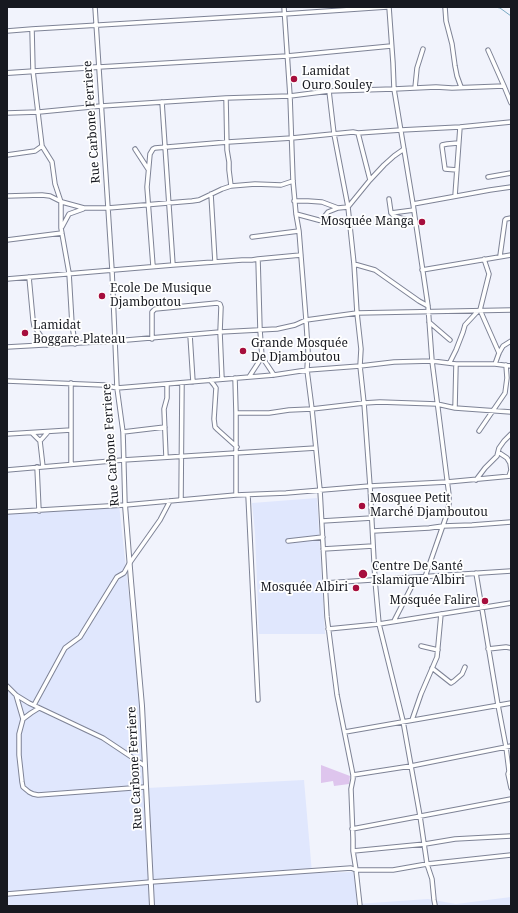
<!DOCTYPE html>
<meta charset="utf-8">
<style>
body{margin:0}
#map{position:relative;width:518px;height:913px;overflow:hidden;background:#f1f3fc;font-family:"Noto Serif",serif}
canvas{display:block}
.frame{position:absolute;inset:0;border:8px solid #171920;pointer-events:none}
</style>
<div id="map">
<canvas width="518" height="913"></canvas>
<div class="frame"></div>
</div>
<script>
const context = document.querySelector('canvas').getContext('2d');
context.lineJoin = 'round';
function fillPath(path, color) { context.fillStyle = color; context.fill(path, 'evenodd'); }
const poly = rows => new Path2D(rows.map(r => 'M' + r).join(''));
function stroke(path, color, width, dash) { context.strokeStyle = color; context.lineWidth = width; context.lineCap = dash ? 'butt' : 'round'; context.setLineDash(dash || []); context.stroke(path); }
function label(font, color, halo, rows, align = 'center') {
  context.font = font + ' "Noto Serif",serif'; context.lineWidth = 3.5; context.setLineDash([]); context.textBaseline = 'middle'; context.strokeStyle = halo; context.fillStyle = color; for (const [text, x, y, turn = 0] of rows) {
    context.save(); context.translate(x, y); context.rotate((+turn || 0) * Math.PI / 180); context.textAlign = isNaN(turn) ? turn : align; if (halo) context.strokeText(text, 0, 0); context.fillText(text, 0, 0); context.restore();
  }
}
const built = poly([
 [317,498,325,634,259,634,255,533,252,503],
 [119,504,144,735,147,788,304,780,312,873,355,872,357,904,428,899,456,904,511,897,511,906,7,906,7,513]
]);
const green = poly([
 [321,765,350,776,349,784,334,786,333,781,321,783]
]);
const stream = poly([
 [495,7,500,8,511,16]
]);
const minor = poly([
 [95,7,112,270,117,388,123,432,125,505],
 [284,7,290,96,293,181,296,214,299,231,306,320,308,351,307,370,312,409,320,490,327,617,337,695,353,775,353,779,351,789,353,839,353,851,356,870,360,906],
 [389,7,393,63,394,89,413,204,428,306,432,361,449,495,449,504,447,514,425,577],
 [445,7,446,21,452,44,455,66,457,76,461,87],
 [32,29,33,71,42,146,52,162,55,184,61,202,61,228,69,273,72,324,75,344],
 [7,31,32,29,284,14,387,7],
 [488,50,504,86,511,103],
 [99,67,287,56,391,46],
 [415,88,417,68,423,49],
 [329,91,334,134,348,207,354,264,357,313,361,349,360,366,364,403,370,486,375,580,379,624,403,721,420,816,427,864,432,879,434,900,435,905],
 [226,98,227,150,229,162,229,170,231,186],
 [162,102,173,265],
 [7,113,39,112,101,106,226,98,290,96,329,91,394,89,436,87,452,88,504,86],
 [358,133,370,180],
 [135,149,148,169],
 [7,155,35,151,42,146],
 [457,170,445,169,442,147,442,145,447,144,458,143],
 [488,177,511,173],
 [211,194,215,262],
 [7,196,42,195,50,196,62,202,84,208,108,208,192,201,199,200,222,189,231,186,255,184,281,185,293,181],
 [455,196,460,127],
 [389,199,391,213,414,210],
 [294,201,308,201,322,202,338,208,348,207,370,180,384,165,394,156,404,149],
 [413,204,490,190,511,187],
 [391,213,394,216,407,220],
 [296,214,322,221,324,217,328,212,338,208],
 [62,227,69,214,83,209],
 [252,237,299,231],
 [7,240,62,233],
 [500,256,505,220,506,219,511,218],
 [258,259,260,330,262,357,274,375],
 [484,259,489,274,480,310,499,353],
 [354,264,375,270,419,301,428,306],
 [153,266,147,187,150,154,153,149,155,148,228,142,292,138,353,132,358,133,401,130,460,127,511,122],
 [422,270,511,255],
 [29,277,33,320,34,326,47,345],
 [7,279,173,265,242,260,252,260,258,259,301,255],
 [429,322,450,340],
 [190,335,193,382],
 [152,339,152,312,155,309,217,303,220,304,221,307,220,332,222,379],
 [7,347,115,341,220,332,277,329,295,325,306,320,357,313,511,310],
 [450,362,456,350,463,332,465,325,478,311],
 [495,364,499,353,503,346,511,341],
 [249,377,262,357],
 [235,378,236,413,236,495],
 [210,380,214,385,216,388,214,419,215,427,218,430,237,447],
 [7,381,104,385,117,388,274,375,307,370,360,366,394,362,432,361,456,364,495,364,511,366],
 [71,383,71,464],
 [455,408,456,364],
 [236,413,269,413,289,410,312,409,364,403,380,402,437,404,455,408,511,412],
 [479,431,505,393,507,378,506,365],
 [123,432,165,427],
 [32,433,40,441,43,467],
 [7,434,71,430],
 [40,441,48,432],
 [498,452,507,458,510,463,511,470,509,476],
 [166,457,164,409,167,398,167,384],
 [37,467,39,511],
 [7,470,123,460,316,448],
 [476,480,485,468,497,456,499,448,504,441,511,434],
 [248,495,258,700],
 [181,500,182,383],
 [7,512,125,505,236,495,286,493,370,486,447,482,511,476],
 [322,521,372,518],
 [373,531,429,528,443,526,472,525,511,522],
 [288,541,323,537],
 [323,549,373,546],
 [476,573,498,705,506,747,509,771,508,774,511,788],
 [325,583,511,571],
 [394,621,416,578],
 [328,629,379,624,511,603],
 [421,646,438,650],
 [488,649,506,647,511,648],
 [432,668,451,683,454,681,462,674,465,667],
 [7,686,16,695,29,703,103,738,145,766],
 [16,695,23,719,19,734,19,755,22,782,23,787,29,792,33,794,38,795,145,787],
 [34,705,65,648,80,637,117,577,124,573,129,564,160,520,170,501],
 [23,719,31,713,39,708],
 [412,720,421,694,437,657,441,614],
 [345,732,511,703],
 [353,775,411,766,511,746],
 [352,829,511,799],
 [353,851,425,844,455,839,511,836],
 [7,894,151,882,351,868,356,870,393,870,427,864,511,855]
]);
const tertiary = poly([
 [7,73,99,67],
 [125,505,131,581,142,706,152,906]
]);
const markers = [
 [294,79,4,"#a60e3d"],
 [422,222,4,"#a60e3d"],
 [102,296,4,"#a60e3d"],
 [25,333,4,"#a60e3d"],
 [243,351,4,"#a60e3d"],
 [362,506,4,"#a60e3d"],
 [363,574,5,"#a60e3d"],
 [356,588,4,"#a60e3d"],
 [485,601,4,"#a60e3d"]
];
const poiNames = [
 ["Lamidat",302,72],
 ["Ouro Souley",302,86],
 ["Mosquée Manga",414,222,"right"],
 ["Ecole De Musique",110,289],
 ["Djamboutou",110,303],
 ["Lamidat",33,326],
 ["Boggare Plateau",33,340],
 ["Grande Mosquée",251,344],
 ["De Djamboutou",251,358],
 ["Mosquee Petit",370,499],
 ["Marché Djamboutou",370,513],
 ["Centre De Santé",372,567],
 ["Islamique Albiri",372,581],
 ["Mosquée Albiri",348,588,"right"],
 ["Mosquée Falire",477,601,"right"]
];
const streetNames = [
 ["Rue Carbone Ferriere",92,122,-94],
 ["Rue Carbone Ferriere",111,445,-94],
 ["Rue Carbone Ferriere",135,768,-93]
];
fillPath(built, '#e0e7fd');
fillPath(green, '#dec5ed');
stroke(stream, '#79a9c2', 1);
stroke(minor, '#7e8396', 5.5);
stroke(tertiary, '#7e8396', 6);
stroke(minor, '#fff', 3.5);
stroke(tertiary, '#fff', 4);
for (const [x, y, r, color] of markers) { const dot = new Path2D(); dot.arc(x, y, r, 0, 2 * Math.PI); context.fillStyle = color; context.fill(dot); stroke(dot, '#fff', 1.5); }
label('12px', '#171920', '#fff', poiNames, 'left');
label('12px', '#171920', '#fff', streetNames);
</script>
